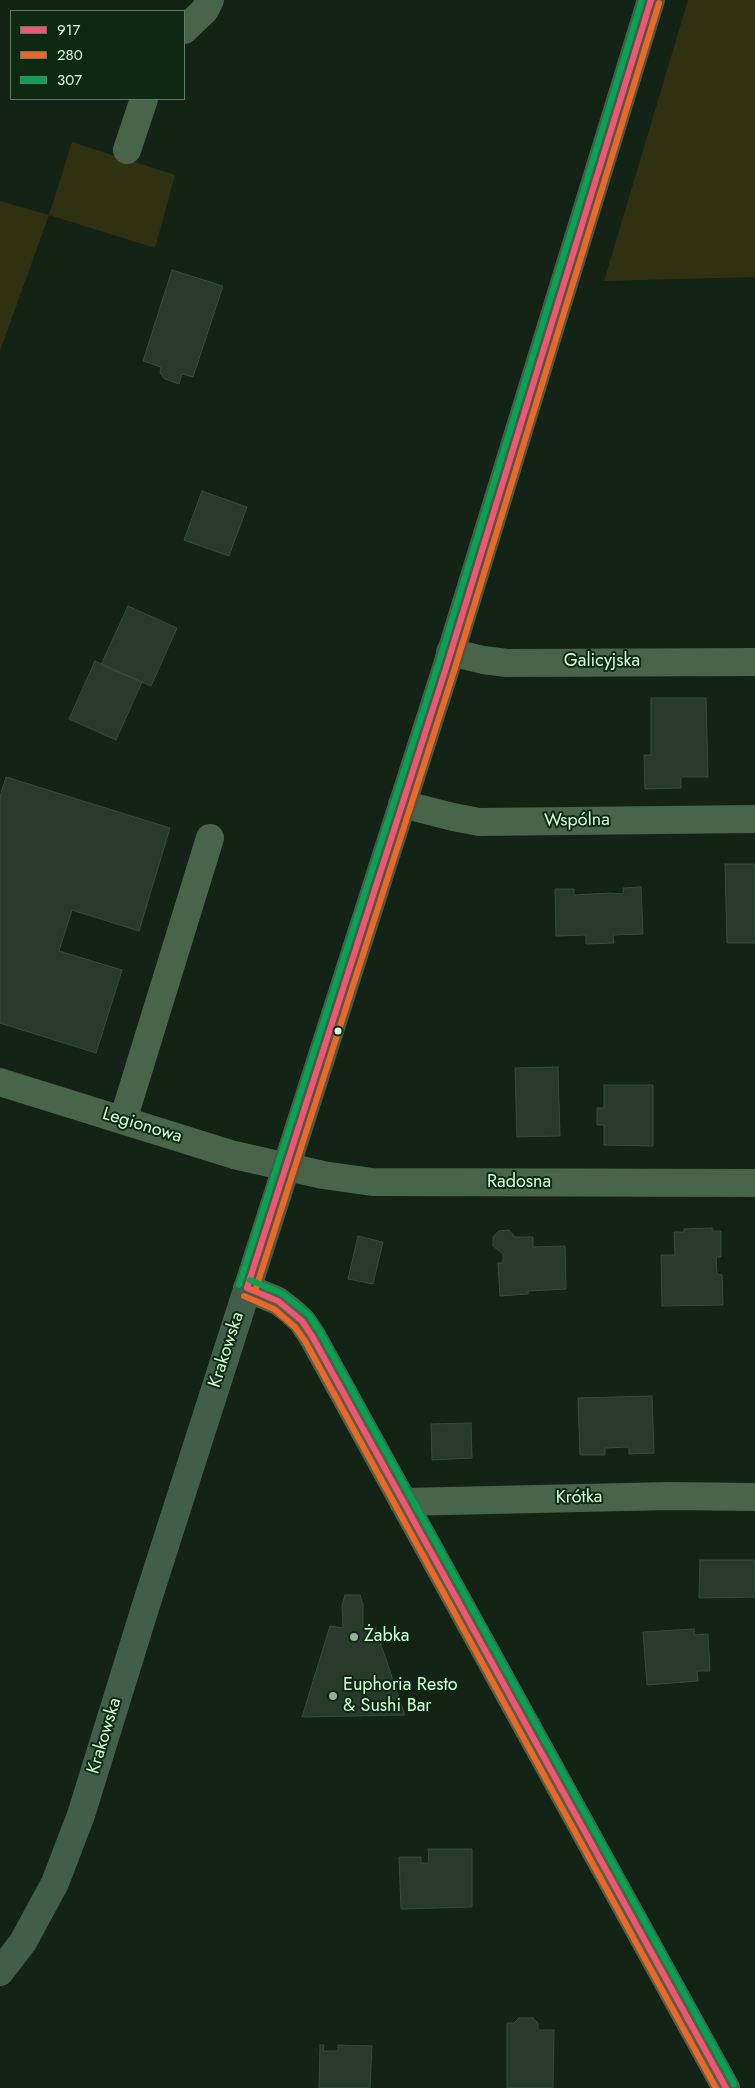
<!DOCTYPE html>
<meta charset="utf-8">
<style>
body{margin:0}
#map{position:relative;width:755px;height:2088px;overflow:hidden;background:#132316;font-family:Jost,sans-serif}
canvas{display:block}
.legend{position:absolute;left:10px;top:10px;width:175px;height:90px;box-sizing:border-box;background:#0d2912;border:1px solid #5d7f62;margin:0;padding:6px 9px;list-style:none;font-size:15px;color:#d6ffda}
.legend li{display:flex;align-items:center;gap:10px;height:25px}
.legend b{width:25px;border:1px solid #5d7f62}
</style>
<div id="map">
<canvas width="755" height="2088"></canvas>
<ul class="legend">
<li><b style="height:6px;background:#f65372"></b>917</li>
<li><b style="height:6px;background:#f26522"></b>280</li>
<li><b style="height:6px;background:#00a651"></b>307</li>
</ul>
</div>
<script>
const context = document.querySelector('canvas').getContext('2d');
context.lineJoin = 'round';
function fillPath(path, color) { context.fillStyle = color; context.fill(path, 'evenodd'); }
const poly = rows => new Path2D(rows.map(r => 'M' + r).join(''));
function stroke(path, color, width, dash) { context.strokeStyle = color; context.lineWidth = width; context.lineCap = dash ? 'butt' : 'round'; context.setLineDash(dash || []); context.stroke(path); }
function label(font, color, halo, rows, align = 'center') {
  context.font = font + ' Jost,sans-serif'; context.lineWidth = 4; context.setLineDash([]); context.textBaseline = 'middle'; context.strokeStyle = halo; context.fillStyle = color; for (const [text, x, y, turn = 0] of rows) {
    context.save(); context.translate(x, y); context.rotate((+turn || 0) * Math.PI / 180); context.textAlign = isNaN(turn) ? turn : align; if (halo) context.strokeText(text, 0, 0); context.fillText(text, 0, 0); context.restore();
  }
}
const green = poly([
 [688,0,755,0,755,277,604,281],
 [72,142,175,175,155,248,49,215,0,351,0,201,49,215]
]);
const building = poly([
 [172,270,223,286,193,377,182,374,179,384,165,379,160,373,161,367,143,361,172,270],
 [202,491,247,507,229,556,184,540,202,491],
 [128,606,177,628,151,686,101,665,128,606],
 [95,661,142,682,116,740,69,719,95,661],
 [651,698,706,698,708,777,681,777,681,788,645,789,644,755,651,755,651,698],
 [6,777,170,828,139,931,72,910,59,951,122,970,96,1053,0,1023,0,797,6,777],
 [725,864,755,864,755,943,727,943,725,864],
 [641,887,643,934,613,935,614,943,586,944,586,935,556,936,555,889,574,889,574,895,610,893,623,894,623,888,641,887],
 [558,1067,560,1136,517,1137,515,1068,558,1067],
 [604,1085,653,1085,653,1146,604,1145,604,1125,597,1125,597,1108,604,1108,604,1085],
 [712,1228,712,1231,721,1231,721,1257,716,1257,717,1274,722,1275,723,1305,662,1306,661,1255,675,1255,674,1232,684,1232,684,1229,712,1228],
 [509,1230,515,1237,533,1237,533,1247,565,1246,566,1289,528,1291,528,1294,500,1296,498,1263,503,1263,503,1254,493,1246,493,1237,499,1231,509,1230],
 [358,1236,383,1242,373,1284,348,1279,358,1236],
 [652,1396,654,1453,629,1454,629,1447,605,1448,605,1455,580,1455,578,1398,652,1396],
 [471,1423,472,1458,432,1460,431,1424,471,1423],
 [700,1560,755,1560,755,1597,699,1598,700,1560],
 [345,1595,360,1595,363,1605,363,1627,375,1627,405,1715,302,1717,330,1626,343,1628,342,1606,345,1595],
 [694,1629,695,1635,708,1634,710,1671,697,1671,698,1681,647,1685,643,1632,694,1629],
 [428,1849,472,1849,472,1907,401,1909,399,1857,421,1857,421,1863,429,1863,428,1849],
 [519,2018,533,2018,538,2023,538,2030,554,2030,553,2088,507,2088,507,2023,514,2023,519,2018],
 [320,2045,324,2045,323,2051,338,2051,338,2045,372,2046,370,2088,319,2088,320,2045]
]);
const minor = poly([
 [184,30,205,10,210,0],
 [127,150,144,99],
 [450,652,483,660,507,663,755,662],
 [402,804,453,817,479,822,755,819],
 [0,1082,234,1155,323,1175,372,1182,755,1183],
 [123,1120,210,838],
 [247,1288,278,1301,291,1311,302,1321,312,1336,726,2088],
 [403,1502,670,1496,755,1497]
]);
const major = poly([
 [0,1972,23,1942,55,1883,81,1815,146,1605,446,668,651,0]
]);
const bus1 = poly([
 [247,1288,446,668,651,0],
 [247,1288,278,1301,302,1321,312,1336,726,2088]
]);
const bus2 = poly([
 [255,1291,454,671,659,3],
 [244,1296,274,1309,295,1327,305,1341,716,2088]
]);
const bus3 = poly([
 [250,1280,283,1294,309,1315,320,1332,734,2084],
 [239,1285,438,665,642,0]
]);
const markers = [
 [338,1031,4.5,"#d6ffda"],
 [354,1637,5,"#92b295"],
 [333,1696,5,"#92b295"]
];
const streetNames = [
 ["Galicyjska",602,662],
 ["Wspólna",577,821,-1],
 ["Legionowa",142,1126,17],
 ["Radosna",519,1183],
 ["Krakowska",227,1350,-72],
 ["Krótka",579,1498,-1],
 ["Krakowska",105,1736,-73]
];
const poiNames = [
 ["Żabka",364,1637],
 ["Euphoria Resto",343,1686],
 ["& Sushi Bar",343,1707]
];
fillPath(green, '#303111');
fillPath(building, '#283a2b');
stroke(building, '#354e3a', 1);
stroke(minor, '#486449', 28);
stroke(major, '#415e4a', 28);
stroke(bus1, '#f65372', 6);
stroke(bus2, '#f26522', 6);
stroke(bus3, '#00a651', 6);
for (const [x, y, r, color] of markers) { const dot = new Path2D(); dot.arc(x, y, r, 0, 2 * Math.PI); context.fillStyle = color; context.fill(dot); stroke(dot, '#0d2912', 2); }
label('18px', '#d6ffda', '#0d2912', streetNames);
label('18px', '#d6ffda', '#0d2912', poiNames, 'left');
</script>
